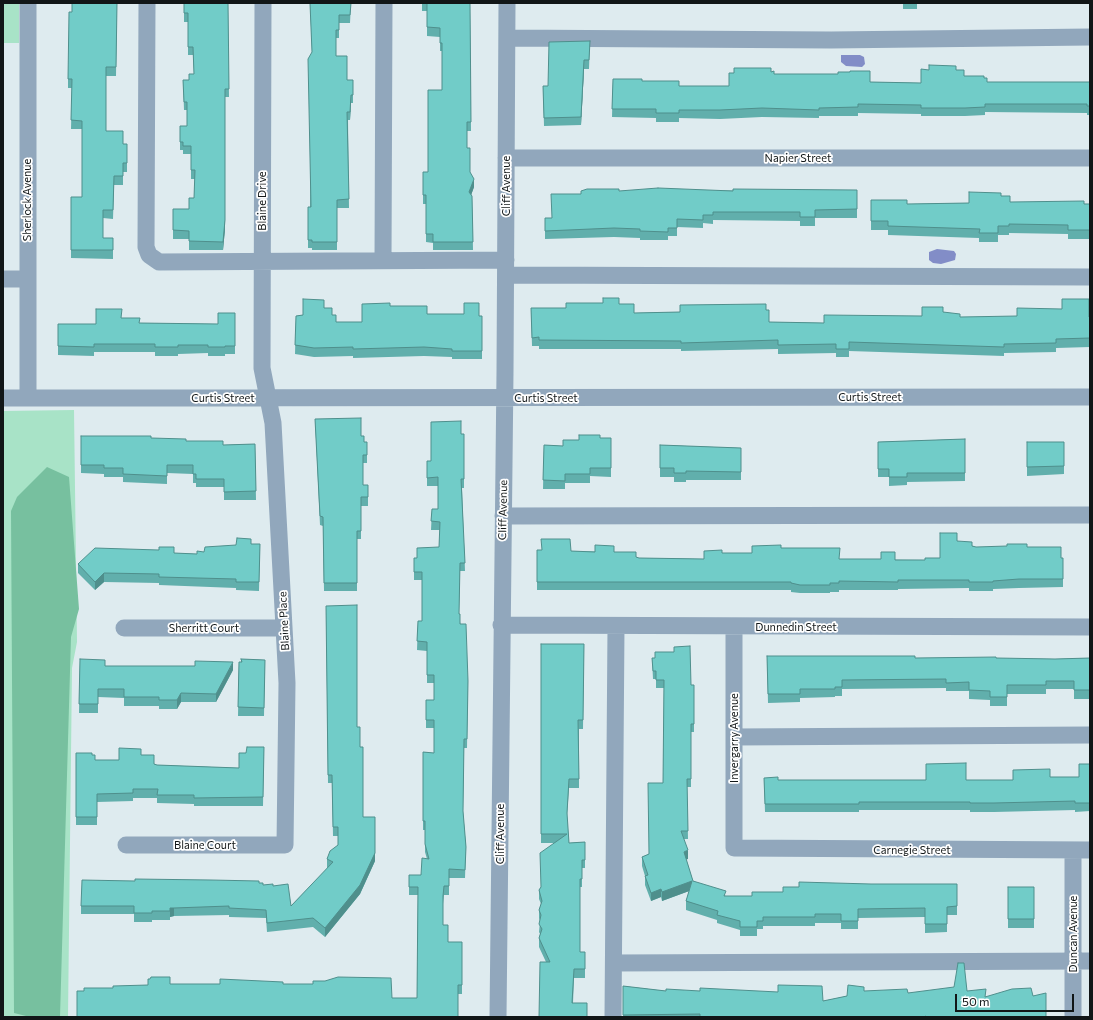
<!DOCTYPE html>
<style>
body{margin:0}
#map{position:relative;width:1093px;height:1020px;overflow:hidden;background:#deebef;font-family:Commissioner,sans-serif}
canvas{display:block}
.frame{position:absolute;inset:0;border:4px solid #111617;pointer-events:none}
.scale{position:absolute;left:955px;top:994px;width:119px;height:18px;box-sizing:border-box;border:2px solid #111617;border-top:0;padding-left:5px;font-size:12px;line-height:14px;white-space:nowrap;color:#111617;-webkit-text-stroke:3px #fff;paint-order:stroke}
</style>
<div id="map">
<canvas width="1093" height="1020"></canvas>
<div class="frame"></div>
<div class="scale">50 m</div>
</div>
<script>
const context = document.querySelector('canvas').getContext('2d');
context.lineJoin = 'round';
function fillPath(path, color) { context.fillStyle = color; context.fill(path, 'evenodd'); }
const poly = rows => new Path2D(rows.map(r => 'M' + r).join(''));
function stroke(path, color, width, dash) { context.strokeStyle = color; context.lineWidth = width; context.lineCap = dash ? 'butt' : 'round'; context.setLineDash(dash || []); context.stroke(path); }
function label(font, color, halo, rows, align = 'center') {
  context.font = font + ' Commissioner,sans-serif'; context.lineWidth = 3.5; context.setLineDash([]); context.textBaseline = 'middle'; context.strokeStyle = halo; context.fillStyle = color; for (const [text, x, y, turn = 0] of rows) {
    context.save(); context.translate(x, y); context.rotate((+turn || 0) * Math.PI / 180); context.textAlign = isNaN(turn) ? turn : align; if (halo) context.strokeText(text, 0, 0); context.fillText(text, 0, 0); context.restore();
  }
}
const green = poly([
 [3,3,19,3,19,43,3,43],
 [74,410,77,642,72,668,68,1017,3,1017,3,411]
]);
const forest = poly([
 [47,467,69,477,79,609,71,637,60,1017,30,1017,14,1013,11,511,17,497]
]);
const water = poly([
 [841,55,860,55,864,57,865,64,862,67,846,66,841,62],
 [937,249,954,251,956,254,955,260,941,264,933,263,929,260,929,252]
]);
const minor = poly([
 [147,3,146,247,149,255,159,262,506,260],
 [507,38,831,40,1090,37],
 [506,158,1090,158],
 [383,260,384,3],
 [506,275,1090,277],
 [3,279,27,279],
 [3,398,1090,397],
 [28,398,28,3],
 [503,516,1090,515],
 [501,625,1090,627],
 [734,627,734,848,1090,850],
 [124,628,284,628],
 [734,737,1090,735],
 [126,845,285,845,287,683,273,423,262,368,263,3],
 [1073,850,1073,1017],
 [614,963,1090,961],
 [498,1017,505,372,507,3],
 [613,1017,616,627]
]);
const wall = poly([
 [117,3,116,76,106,76,106,131,123,144,127,144,127,172,123,172,123,185,114,185,113,219,103,218,103,238,113,238,113,259,71,258,71,197,82,197,82,129,71,129,72,88,68,88,68,79,72,12],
 [184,3,228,3,229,97,225,97,225,229,223,250,189,250,189,239,173,239,173,209,189,209,194,198,195,179,191,179,191,154,183,154,183,150,180,150,180,126,187,126,187,110,184,110,183,80,189,80,194,74,193,55,188,55,188,22,184,22],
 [310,3,351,3,350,23,339,23,339,38,336,38,336,56,347,80,353,80,353,103,351,103,350,120,348,120,349,208,337,208,337,250,312,250,312,248,308,248,308,207,310,207,312,52],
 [422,3,470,3,471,131,467,131,467,148,470,172,474,187,471,195,472,196,473,250,433,250,433,243,426,242,426,204,423,204,423,172,428,172,442,90,442,51,440,51,440,37,427,36,427,11,422,11],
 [903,3,917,3,917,9,903,9],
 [590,41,589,69,584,69,581,125,544,126,543,86,548,86],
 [956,70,964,76,984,78,987,82,1090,82,1090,115,1087,115,1087,113,985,112,985,115,965,116,921,116,921,114,858,113,858,116,819,116,819,118,762,117,720,119,679,118,679,122,656,122,656,118,612,117,613,79,642,81,679,86,729,86,771,72,774,74,870,82,921,83],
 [857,190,857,218,815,218,815,226,800,226,800,221,713,220,713,224,703,223,703,228,677,227,677,236,668,236,668,240,640,240,640,238,614,237,545,239,545,218,552,218,581,194,619,191],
 [1001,196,1010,202,1090,204,1090,239,1068,239,1068,234,1009,233,1009,235,998,235,998,242,979,242,979,238,888,235,888,230,871,230,871,200,907,204,969,203],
 [619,304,634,313,766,310,769,322,824,323,922,316,943,312,960,317,1090,317,1090,347,1056,348,1056,352,1004,353,1004,356,849,351,849,357,836,357,836,353,778,354,778,349,681,351,681,349,539,349,539,346,532,346,531,308,566,308],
 [390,306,427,314,482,316,482,359,452,359,452,357,424,356,353,358,353,356,314,357,295,354,296,316,303,315,324,308,332,315,336,322,362,322],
 [235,313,235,354,225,354,225,356,208,356,208,353,178,354,178,356,155,356,155,352,94,352,94,356,58,355,58,324,96,324,122,318,139,323,218,324],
 [315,419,361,436,364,442,367,442,367,463,363,463,363,485,368,485,368,506,361,506,361,539,357,539,357,591,324,591,323,526,320,525],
 [461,434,464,434,464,488,462,488,465,571,460,571,459,614,468,681,467,748,464,748,463,811,466,847,465,878,449,878,449,895,444,895,443,904,443,925,448,942,462,942,462,994,458,994,458,1017,77,1017,77,991,84,991,148,985,150,979,170,984,283,984,392,998,417,998,418,895,409,895,409,875,421,875,427,859,425,852,425,830,423,830,423,752,434,753,434,728,426,728,426,720,434,700,434,683,427,683,427,651,417,650,418,621,422,621,422,580,414,580,414,558,417,558,439,547,440,530,431,530,432,509,438,509,438,486,427,486,427,461,431,461],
 [151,438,186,441,223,445,255,444,256,500,224,500,224,487,196,487,196,483,193,483,193,474,167,473,167,484,123,482,123,477,104,477,104,474,81,473,81,465],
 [600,438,611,438,611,477,590,476,590,483,565,483,565,489,543,489,544,445,563,446,579,440],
 [965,439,965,481,907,482,907,485,889,486,889,477,878,477,878,442],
 [1027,442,1064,442,1064,474,1027,476],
 [660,445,741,448,741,480,686,480,686,482,674,482,674,477,660,477],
 [957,541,976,547,1027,547,1061,558,1063,558,1063,587,1019,588,993,589,993,591,969,591,969,588,898,589,898,590,839,590,839,592,830,592,830,593,800,593,791,592,791,590,537,590,537,550,571,551,614,552,639,558,704,559,722,553,752,553,781,548,840,559,925,560,940,558],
 [251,544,260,544,259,591,236,590,236,588,159,585,159,583,104,582,95,590,78,573,78,564,174,553,197,554,204,552],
 [326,606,357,727,360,747,363,817,375,861,360,894,325,937,313,927,267,932,266,918,229,917,229,915,174,916,170,917,170,920,152,920,152,922,134,922,134,914,81,914,81,906,259,883,263,885,273,886,291,906,328,868,327,868,327,859,338,845,338,836,333,836,332,783,328,783],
 [541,644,584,644,583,729,579,729,579,788,569,788,567,816,569,843,585,842,585,868,582,868,582,887,580,887,580,952,585,952,585,978,574,978,573,1003,539,1017,546,962,539,947,539,938,540,934,539,932,540,921,539,918,539,910,541,904,539,899,539,890,541,887,555,843,541,843],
 [767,656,915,658,1055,659,1090,658,1090,699,1074,699,1074,689,1046,689,1046,694,1007,694,1007,706,990,706,990,700,969,699,969,691,946,691,946,688,842,689,842,696,835,696,835,697,800,698,800,702,768,703],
 [652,658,691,685,694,685,694,732,691,732,691,787,687,787,688,839,684,839,688,859,686,859,693,881,726,896,752,896,783,892,799,887,871,884,957,884,957,915,947,915,947,932,925,933,925,917,858,918,858,929,841,929,841,923,815,923,815,926,763,926,763,929,757,929,757,936,740,936,740,930,717,923,717,920,686,910,686,901,689,891,662,901,661,897,651,901,645,885,645,876,642,866,642,857,649,854,663,783,664,688,656,688,656,679,653,679],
 [80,659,105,666,233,670,216,702,181,702,177,709,159,709,159,706,124,706,124,698,98,697,98,713,79,713],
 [241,659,265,660,264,716,238,716,239,662,241,662],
 [264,747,263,806,194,806,194,804,157,803,157,798,133,798,133,801,97,802,97,825,76,825,76,753,92,755,95,760,119,760,141,755,154,764,157,765,239,768,246,753],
 [1090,764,1090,811,1075,812,1075,810,994,812,970,812,970,810,859,810,859,812,765,812,764,778,778,780,1013,780,1050,777,1079,777],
 [1008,887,1034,887,1034,928,1008,928],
 [778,985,823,1001,847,996,864,991,908,993,967,991,986,997,1033,996,1046,1017,623,1017,623,986,666,991,778,992]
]);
const shadedWall = poly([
 [584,60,584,69,581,125,581,117],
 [225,89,225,229,223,250,223,242],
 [351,95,351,103,350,120,350,112],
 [474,179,474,187,469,201,469,192],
 [104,573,104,582,95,590,95,582],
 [233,662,233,670,216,702,216,694],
 [181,693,181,702,177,709,177,700],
 [375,817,375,861,360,894,325,937,325,928],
 [688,850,688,859,684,860,684,852],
 [692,881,692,890,662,901,662,892],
 [661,889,661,897,651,901,651,893],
 [170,908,174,908,174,916,170,917]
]);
const building = poly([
 [72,3,117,3,116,67,106,67,106,131,123,131,123,144,127,144,127,163,123,163,123,176,114,176,113,210,103,210,103,238,113,238,113,250,71,250,71,197,82,197,82,121,71,120,72,79,68,79,69,12,72,12,72,3],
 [184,3,228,3,229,89,225,89,225,220,223,242,189,241,189,231,173,230,173,209,189,209,189,198,194,198,195,170,191,170,191,146,183,146,183,142,180,142,180,126,187,126,187,102,184,102,183,80,189,80,189,74,194,74,193,47,188,47,188,13,184,13,184,3],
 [310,3,351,3,350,15,339,15,339,30,336,30,336,56,347,56,347,80,353,80,353,95,351,95,350,112,347,112,349,199,337,200,337,242,312,242,312,240,308,240,308,207,311,207,308,59,312,52,310,3],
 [427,3,470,3,471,122,467,122,467,148,470,148,470,172,474,179,469,192,472,196,473,242,433,242,433,234,426,234,426,195,423,195,423,172,428,172,428,90,442,90,442,43,440,43,440,28,427,27,427,3],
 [590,41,589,60,584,60,581,117,544,118,543,86,548,86,549,42,590,41],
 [929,65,956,66,956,70,964,70,964,76,984,76,984,78,987,78,987,82,1090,82,1090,106,1087,106,1087,104,985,104,985,107,965,108,921,108,921,105,858,104,858,107,819,108,819,110,762,108,720,110,679,110,679,113,656,113,656,109,612,109,613,79,642,79,642,81,679,81,679,86,729,86,729,73,734,73,734,68,771,68,771,72,774,71,774,74,838,74,838,72,850,72,850,71,870,71,870,82,921,83,921,69,929,70,929,65],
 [658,188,733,191,733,189,857,190,857,209,815,210,815,217,800,217,800,212,713,212,713,215,703,215,703,220,677,219,677,228,668,228,668,232,640,231,640,229,614,228,545,231,545,218,552,218,551,194,581,194,581,191,587,189,619,189,619,191,658,188],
 [969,192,1001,193,1001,196,1010,196,1010,202,1084,201,1084,204,1090,204,1090,230,1068,230,1068,225,1009,224,1009,226,998,226,998,233,979,233,980,229,888,226,888,221,871,221,871,200,907,200,907,204,969,203,969,192],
 [603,298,619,298,619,304,634,304,634,313,680,312,680,305,766,304,766,310,769,310,769,322,824,323,824,315,922,316,922,307,943,307,943,312,960,314,960,317,1017,316,1017,308,1062,309,1062,299,1089,299,1089,317,1090,317,1090,338,1056,339,1056,343,1004,344,1004,347,849,342,849,349,836,349,836,344,778,345,778,340,681,343,681,341,539,340,539,337,532,338,531,308,566,308,566,303,603,303,603,298],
 [303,299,324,300,324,308,332,308,332,315,336,315,336,322,362,322,362,304,390,303,390,306,427,306,427,314,464,314,464,303,479,303,479,316,482,316,482,351,452,351,452,349,424,347,353,349,353,347,314,348,295,345,296,316,303,315,303,299],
 [96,309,122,309,121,318,140,318,139,323,218,324,218,313,235,313,235,346,225,346,225,347,208,347,208,345,178,345,178,347,155,347,155,344,94,344,94,347,58,346,58,324,96,324,96,309],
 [361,418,361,436,364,436,364,442,367,442,367,455,363,455,363,485,368,485,368,497,361,497,361,531,357,531,357,583,324,583,323,517,320,516,315,419,361,418],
 [461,421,461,434,464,434,464,479,461,479,465,563,460,563,459,614,460,614,460,624,466,624,468,681,467,739,464,739,463,811,466,847,465,870,449,869,449,886,444,886,443,896,443,925,448,925,448,942,462,942,462,985,458,985,458,1017,77,1017,77,991,84,991,84,988,113,988,113,986,148,985,148,979,150,979,151,977,170,977,170,984,220,984,220,979,283,982,283,984,313,984,313,981,325,981,338,977,391,978,392,998,417,998,418,887,409,887,409,875,421,875,422,858,429,859,425,844,425,821,423,821,423,752,434,753,434,720,426,720,426,700,434,700,434,675,427,675,427,642,417,641,418,621,422,621,422,572,414,572,414,558,417,558,417,548,439,547,440,522,431,521,432,509,438,509,438,477,427,478,427,461,431,461,431,422,461,421],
 [579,435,600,435,600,438,611,438,611,468,590,468,590,474,565,474,565,481,543,480,544,445,563,446,563,440,579,440,579,435],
 [81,436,151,436,151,438,186,439,186,441,223,441,223,445,255,444,256,491,224,492,224,479,196,479,196,474,193,474,193,465,167,465,167,476,123,474,123,468,104,468,104,465,81,465,81,436],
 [965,439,965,473,907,473,907,477,889,477,889,469,878,469,878,442,965,439],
 [1027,442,1064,442,1064,466,1027,467,1027,442],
 [660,445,741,448,741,472,686,471,686,473,674,473,674,468,660,468,660,445],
 [940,533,957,533,957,541,972,542,972,546,976,547,1007,546,1007,544,1027,544,1027,547,1061,547,1061,558,1063,558,1063,579,1019,579,993,581,993,582,969,582,969,580,898,580,898,582,839,581,839,583,830,583,830,585,800,585,791,583,791,582,537,582,537,550,542,550,541,539,570,539,571,551,595,552,595,545,614,546,614,552,636,552,636,557,639,558,704,559,704,551,722,550,722,553,752,553,752,546,781,545,781,548,840,548,839,559,881,559,881,552,895,552,895,560,925,560,925,558,940,558,940,533],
 [237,538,251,539,251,544,260,544,259,582,236,582,236,579,159,577,159,574,104,573,95,582,78,564,95,548,159,550,159,547,174,547,174,553,197,554,197,551,204,552,205,547,236,545,237,538],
 [357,605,357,727,360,727,360,747,363,747,363,817,375,817,375,853,360,885,325,928,313,918,267,923,266,910,229,908,229,906,174,908,170,908,170,911,152,911,152,913,134,913,134,906,81,906,82,880,135,881,135,879,211,880,259,881,259,883,263,883,263,885,273,884,273,886,288,884,291,906,333,862,327,859,330,851,338,845,338,827,333,827,332,775,328,775,326,606,357,605],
 [541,644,584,644,583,720,578,720,579,779,569,779,567,813,569,843,585,842,585,860,582,860,582,879,580,879,580,952,585,952,585,969,574,969,572,1003,587,1003,587,1017,539,1017,540,962,550,962,539,938,542,929,539,924,541,915,539,910,542,901,539,890,541,887,540,853,567,834,541,834,541,644],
 [690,646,691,685,694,685,694,724,691,724,691,779,687,779,688,831,681,831,688,850,684,852,693,881,726,891,724,896,752,896,752,892,783,892,783,887,799,887,799,882,871,884,957,884,957,906,947,907,947,924,925,924,925,908,858,909,858,921,841,921,841,914,815,914,815,917,763,917,763,921,757,921,757,927,740,927,740,921,717,915,718,911,686,901,692,881,662,892,661,889,651,893,645,876,648,875,642,857,649,854,648,783,663,783,664,680,656,680,656,671,653,671,652,658,655,658,655,652,674,652,674,647,690,646],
 [767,656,915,656,915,658,996,657,996,658,1055,659,1090,658,1090,690,1074,690,1074,681,1046,681,1046,685,1007,685,1007,697,990,697,990,691,969,690,969,682,946,683,946,679,842,680,842,687,835,687,835,689,800,689,800,694,768,694,767,656],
 [80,659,105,660,105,666,195,666,195,661,233,662,216,694,181,693,177,700,159,700,159,697,124,697,124,689,98,689,98,704,79,704,80,659],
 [241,659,265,660,264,708,238,707,239,662,242,662,241,659],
 [247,747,264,747,263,797,194,798,194,795,157,795,158,789,133,789,133,793,97,794,97,817,76,817,76,753,92,753,92,755,95,755,95,760,119,760,119,748,141,749,141,755,154,755,154,764,157,765,239,768,239,753,246,753,247,747],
 [966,763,966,780,1013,780,1013,770,1050,769,1050,777,1079,777,1079,764,1090,764,1090,803,1075,803,1075,801,994,803,970,803,970,802,859,802,859,804,765,804,764,778,778,777,778,780,926,780,926,764,966,763],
 [1008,887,1034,887,1034,919,1008,919,1008,887],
 [958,963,964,963,967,991,986,989,985,997,1012,989,1031,988,1033,996,1046,993,1046,1017,926,1017,926,1016,924,1017,700,1017,700,1014,623,1015,623,986,666,991,666,989,700,991,700,988,778,992,778,985,822,986,823,1001,847,996,848,985,864,987,864,991,907,989,908,993,954,987,958,963]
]);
const streetNames = [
 ["Napier Street",798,158],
 ["Cliff Avenue",506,186,-90],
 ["Sherlock Avenue",27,200,-90],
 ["Blaine Drive",262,201,-90],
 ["Curtis Street",870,397],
 ["Curtis Street",223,398],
 ["Curtis Street",546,398],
 ["Cliff Avenue",503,510,-89],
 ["Blaine Place",284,621,-93],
 ["Dunnedin Street",796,627],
 ["Sherritt Court",204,628],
 ["Invergarry Avenue",734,738,-90],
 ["Cliff Avenue",500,834,-90],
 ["Blaine Court",205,845],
 ["Carnegie Street",912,850],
 ["Duncan Avenue",1073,934,-90]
];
fillPath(green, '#a8e3c7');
fillPath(forest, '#77c09f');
fillPath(water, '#828dc7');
stroke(minor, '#91a7bc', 17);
fillPath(wall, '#61afac');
fillPath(shadedWall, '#4f8f8c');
fillPath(building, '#71ccc8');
stroke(building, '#4f8f8c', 1);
label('11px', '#111617', '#fff', streetNames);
</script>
